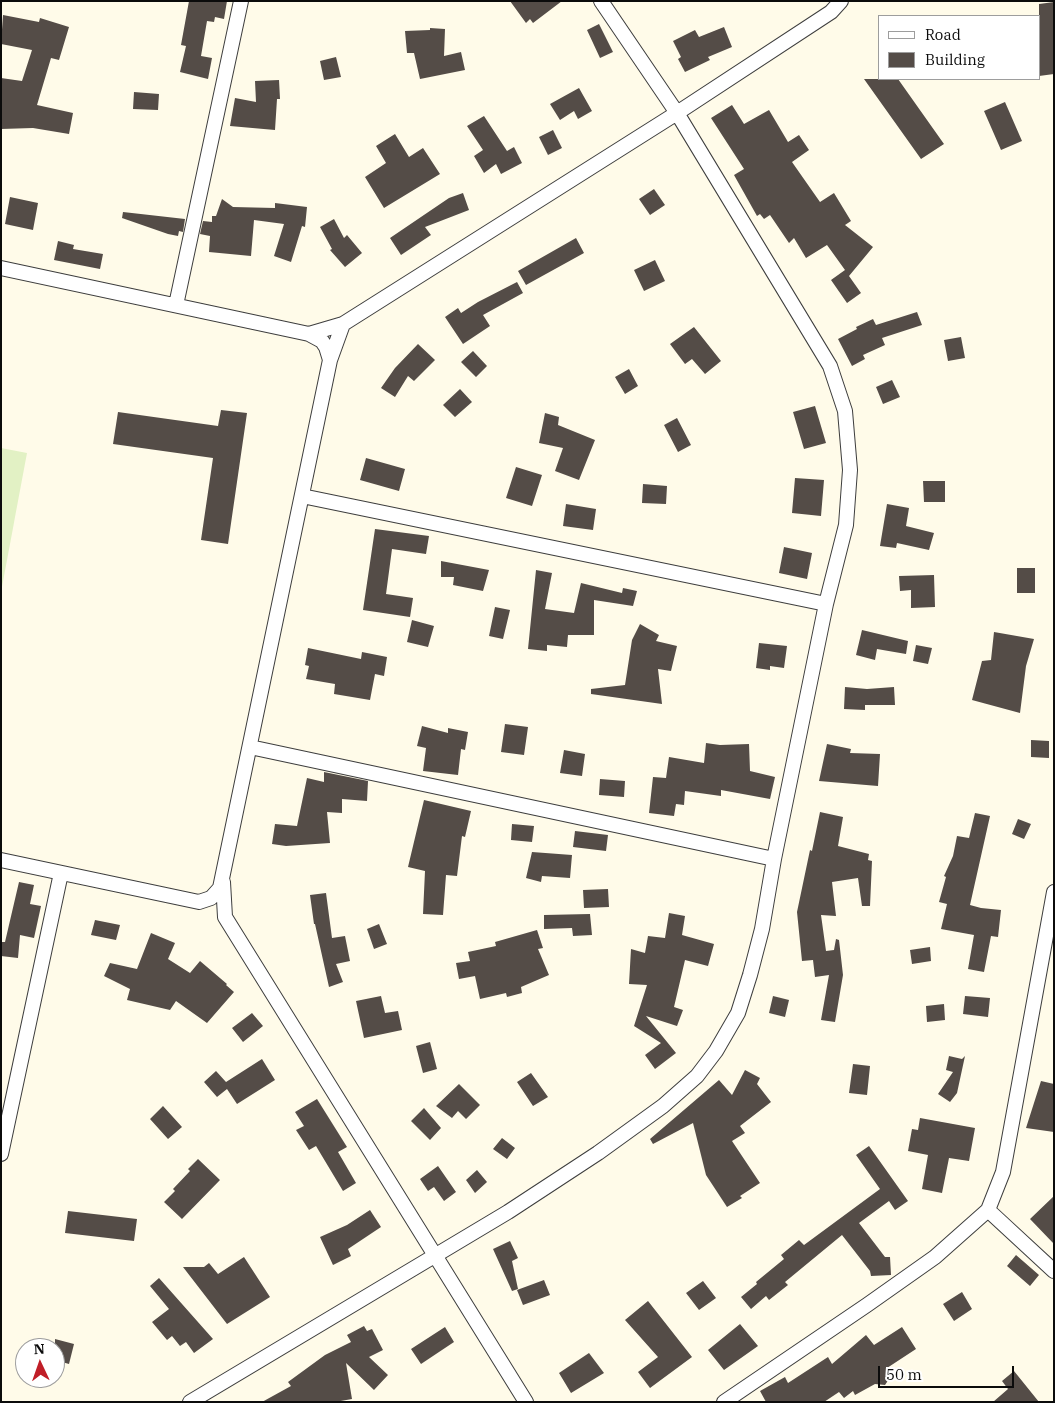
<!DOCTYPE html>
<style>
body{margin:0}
#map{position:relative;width:1055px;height:1403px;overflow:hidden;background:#fffbe9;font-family:"IBM Plex Serif",serif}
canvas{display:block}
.frame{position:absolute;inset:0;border:2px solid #0b0b0b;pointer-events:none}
.legend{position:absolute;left:878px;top:15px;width:162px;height:65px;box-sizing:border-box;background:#fff;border:1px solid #9d9d9d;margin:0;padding:6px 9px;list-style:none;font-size:15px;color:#0b0b0b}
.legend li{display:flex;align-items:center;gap:10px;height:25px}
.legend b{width:25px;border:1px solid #9d9d9d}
.north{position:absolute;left:15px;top:1338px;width:50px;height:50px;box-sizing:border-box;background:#fff;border:1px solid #9d9d9d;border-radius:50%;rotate:357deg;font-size:14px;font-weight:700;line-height:20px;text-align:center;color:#0b0b0b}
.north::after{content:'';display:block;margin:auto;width:18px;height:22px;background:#c01e27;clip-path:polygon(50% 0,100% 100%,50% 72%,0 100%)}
.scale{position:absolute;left:878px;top:1366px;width:136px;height:22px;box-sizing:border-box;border:2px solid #0b0b0b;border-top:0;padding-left:6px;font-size:15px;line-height:18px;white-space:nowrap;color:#0b0b0b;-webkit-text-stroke:4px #fff;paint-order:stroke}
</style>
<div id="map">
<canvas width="1055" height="1403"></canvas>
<div class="frame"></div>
<ul class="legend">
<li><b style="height:6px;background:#fff"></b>Road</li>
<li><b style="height:14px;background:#544c47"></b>Building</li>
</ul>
<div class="north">N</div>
<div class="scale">50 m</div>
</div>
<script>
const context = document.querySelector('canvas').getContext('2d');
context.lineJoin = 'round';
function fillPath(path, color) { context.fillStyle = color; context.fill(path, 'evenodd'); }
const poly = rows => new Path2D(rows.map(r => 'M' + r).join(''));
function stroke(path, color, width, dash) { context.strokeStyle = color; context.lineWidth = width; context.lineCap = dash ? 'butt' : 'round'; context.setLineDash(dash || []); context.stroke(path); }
const pitch = poly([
 [1,448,27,453,1,592]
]);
const building = poly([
 [189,1,227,1,224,19,215,17,214,22,207,21,201,56,212,58,208,79,180,72,186,46,181,45],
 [510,1,562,1,533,23,530,19,526,23],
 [1054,2,1054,74,1039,76,1039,4],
 [3,15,39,22,40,18,69,27,59,60,51,58,37,105,73,113,69,134,33,128,1,129,1,78,22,81,32,50,1,44],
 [599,24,613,52,600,58,587,30],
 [724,27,732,47,708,57,710,60,685,72,678,59,681,57,673,41,695,30,699,37],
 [430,28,445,29,444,56,461,52,465,70,420,79,414,53,407,53,405,31,430,30],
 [336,57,341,77,324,80,320,61],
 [864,79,898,79,944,144,921,159],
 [279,80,280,99,277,99,275,130,230,126,235,98,256,102,255,81],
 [579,88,592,111,578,119,574,111,560,120,550,104],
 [134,92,159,94,158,110,133,109],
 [1005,102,1022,141,1001,150,984,111],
 [732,105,744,124,769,110,788,142,799,135,809,150,792,162,820,202,834,193,851,221,845,225,873,247,849,276,861,293,847,303,831,280,845,270,827,245,806,258,794,238,789,243,770,215,764,219,760,214,757,216,734,175,744,169,711,118],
 [484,116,507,151,514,147,522,163,501,174,496,164,484,173,474,156,483,150,467,126],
 [553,130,562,148,548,155,539,137],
 [395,134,409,157,423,148,440,174,384,208,365,177,386,163,376,146],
 [654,189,665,205,650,215,639,199],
 [463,193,469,210,425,227,431,235,401,255,390,238,449,198],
 [10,197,38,203,33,230,5,224],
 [222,199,233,207,275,208,275,203,307,207,305,227,302,226,291,262,274,256,284,224,254,220,251,256,209,252,210,236,200,234,203,221,212,222,212,216,216,216],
 [123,212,185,219,183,232,179,231,178,236,168,234,122,218],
 [334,219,344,238,347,235,362,253,345,267,330,250,332,249,320,227],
 [576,238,584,253,526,285,518,271],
 [58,241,74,245,73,249,103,254,100,269,54,260],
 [655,260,665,281,644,291,634,270],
 [517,282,523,293,483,315,490,326,463,344,445,317,458,308,461,313,478,302],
 [917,312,922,325,882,338,885,345,863,355,865,359,852,366,838,339,857,329,856,327,873,319,876,325],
 [694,327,721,361,705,374,692,359,685,364,670,344],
 [961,337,965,358,948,361,944,340],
 [418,344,435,360,414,381,408,376,395,397,381,388,395,368],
 [473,351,487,366,476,377,461,362],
 [629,369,638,386,625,394,615,377],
 [892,380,900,397,883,404,876,387],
 [460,389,472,402,455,417,443,405],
 [815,406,826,443,804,449,793,412],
 [221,410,247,413,228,544,201,540,213,458,113,444,118,412,218,426],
 [545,413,559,417,558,425,595,440,579,480,555,471,563,448,539,443],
 [677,418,691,445,678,452,664,425],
 [366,458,405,469,399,491,360,480],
 [516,467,542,475,532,506,506,498],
 [795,478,824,480,821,516,792,513],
 [923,481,945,481,945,502,924,502],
 [643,484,667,486,666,504,642,503],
 [566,504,596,509,593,530,563,526],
 [887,504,909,508,906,526,934,533,929,550,897,543,896,548,880,546],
 [375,529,429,536,426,554,392,549,386,594,413,598,410,617,363,610],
 [784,547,812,553,807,579,779,573],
 [441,561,489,570,483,591,453,585,454,577,441,577],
 [1017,568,1035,568,1035,593,1017,593],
 [536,570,552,573,545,609,574,613,581,583,622,593,623,588,637,591,633,606,594,600,594,635,568,635,567,647,547,645,547,651,528,649],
 [934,575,935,607,911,608,911,590,900,591,899,576],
 [495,607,510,610,503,639,489,636],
 [412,620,434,626,428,647,407,642],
 [640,624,659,635,656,641,677,646,671,671,658,669,662,704,591,694,591,689,625,685,632,640],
 [862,630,908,641,906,654,877,649,875,660,856,655],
 [994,632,1034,639,1026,666,1020,713,972,700,982,661,991,660],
 [759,643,787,646,784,668,770,666,770,670,756,668],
 [916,645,932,648,928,664,913,661],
 [308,648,361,659,362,652,387,657,384,676,375,674,370,700,334,694,335,684,306,679,309,666,305,665],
 [845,687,867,689,894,687,895,705,865,705,865,710,844,709],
 [505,724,528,727,524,755,501,752],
 [422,726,448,733,448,728,468,732,465,750,461,749,458,775,423,771,426,748,417,746],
 [1031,740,1049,741,1049,758,1031,757],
 [706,743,720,745,749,744,750,771,775,777,770,799,721,790,721,796,685,791,684,805,676,804,674,816,649,813,653,777,666,778,669,757,704,763],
 [827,744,851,749,850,753,880,754,878,786,819,781],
 [564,750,585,754,582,776,560,773],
 [324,772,368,781,367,801,342,799,342,813,327,812,330,843,286,846,272,844,275,824,297,826,307,778,324,782],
 [600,779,625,781,624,797,599,795],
 [424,800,471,811,465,837,462,836,457,876,446,875,443,915,423,914,425,871,408,867],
 [820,812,843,817,838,846,869,854,868,860,872,861,870,906,862,906,858,878,832,882,836,916,821,915,826,951,834,950,836,939,839,940,843,975,835,1022,821,1020,829,975,815,977,813,960,802,961,797,912,810,850,812,851],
 [975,813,990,816,970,905,981,908,1001,910,998,937,991,936,984,972,968,969,974,935,941,929,947,904,939,902,946,877,944,876,953,856,957,836,969,838],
 [1018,819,1031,824,1024,839,1012,834],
 [512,824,534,826,532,842,511,840],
 [575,831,608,835,606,851,573,847],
 [532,852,572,855,570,878,542,876,541,882,526,878],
 [19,882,34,885,30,904,41,906,34,938,20,935,18,958,1,956,1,942,5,942],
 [608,889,609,907,584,908,583,890],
 [326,893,332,938,345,936,350,961,336,964,343,982,329,987,315,924,314,924,310,895],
 [669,913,685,916,682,935,714,944,708,966,685,960,674,1007,683,1010,677,1026,646,1016,676,1053,655,1069,645,1055,661,1043,634,1026,647,985,629,984,631,949,645,953,648,936,665,938],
 [590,914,592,935,573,936,572,928,544,929,544,915],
 [95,920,120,925,116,940,91,935],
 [379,924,387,944,374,949,367,929],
 [537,930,543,948,538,949,549,975,521,987,522,993,507,997,506,993,480,999,475,976,459,979,456,963,470,961,468,952,496,946,495,942],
 [151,933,175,943,168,959,190,973,200,961,227,984,226,985,234,992,207,1023,176,1001,170,1010,127,1000,130,989,104,976,110,963,137,969],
 [930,947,931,961,912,964,910,950],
 [381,996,385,1013,398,1011,402,1030,364,1038,356,1001],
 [773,996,789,1000,785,1017,769,1013],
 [965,996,990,998,988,1017,963,1014],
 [944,1004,945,1020,927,1022,926,1006],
 [252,1013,263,1026,243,1042,232,1028],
 [430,1042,437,1069,423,1073,416,1046],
 [949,1056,962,1059,965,1056,957,1093,950,1102,938,1094,953,1072,946,1070],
 [262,1059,275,1080,237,1104,227,1089,217,1097,204,1082,216,1071,226,1082],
 [853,1064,870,1066,867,1095,849,1093],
 [745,1070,760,1078,757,1084,771,1102,740,1126,745,1133,732,1141,760,1183,740,1196,742,1198,727,1207,706,1175,693,1123,653,1144,650,1139,719,1080,732,1095],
 [531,1073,548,1097,533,1106,517,1082],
 [1041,1081,1054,1084,1054,1132,1026,1128],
 [459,1084,480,1105,466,1119,458,1111,452,1118,436,1106],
 [317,1099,347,1147,338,1152,356,1183,343,1191,316,1146,309,1150,296,1130,304,1126,295,1112],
 [163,1106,182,1127,168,1139,150,1119],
 [424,1108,441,1128,430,1140,411,1121],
 [920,1118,975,1128,969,1161,949,1158,942,1193,922,1189,928,1155,908,1151,912,1129,918,1130],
 [502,1138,515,1148,507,1159,493,1149],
 [869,1146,908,1201,895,1210,889,1201,859,1223,885,1257,890,1257,891,1275,871,1276,870,1271,842,1235,785,1282,788,1285,769,1300,766,1296,751,1309,741,1297,757,1284,756,1282,784,1259,781,1255,799,1240,804,1245,880,1189,856,1155],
 [198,1159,220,1180,182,1219,164,1202,175,1191,173,1189,190,1171,188,1169],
 [438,1166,456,1192,444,1201,434,1187,428,1191,420,1179],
 [477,1170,487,1182,475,1193,466,1180],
 [1054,1196,1054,1244,1030,1219],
 [370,1210,381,1227,348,1249,351,1256,333,1265,320,1237,347,1225],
 [68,1211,137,1219,134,1241,65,1233],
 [510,1241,518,1258,512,1261,518,1289,512,1291,493,1249],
 [1016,1255,1039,1275,1030,1286,1007,1266],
 [244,1257,270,1297,227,1324,183,1267,204,1267,209,1263,218,1274],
 [159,1278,213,1339,194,1353,186,1342,180,1346,172,1336,167,1340,152,1322,169,1309,150,1286],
 [544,1280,550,1295,523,1305,517,1290],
 [703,1281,716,1298,699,1310,686,1293],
 [962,1292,972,1309,954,1321,943,1304],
 [648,1301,692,1357,650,1388,638,1372,658,1357,625,1320],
 [740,1324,758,1346,724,1370,708,1350],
 [364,1326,367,1331,372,1329,383,1350,369,1357,388,1375,374,1390,346,1363,352,1399,335,1402,262,1402,291,1386,288,1382,325,1355,351,1342,347,1335],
 [445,1327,454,1342,421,1364,411,1349],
 [902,1327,916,1349,887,1368,889,1379,885,1385,875,1384,855,1395,853,1391,844,1398,839,1392,824,1402,766,1402,760,1391,785,1377,788,1383,828,1357,832,1364,866,1335,874,1345],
 [55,1339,74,1344,69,1364,55,1360],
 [589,1353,604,1373,571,1393,559,1373],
 [1014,1371,1039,1402,993,1402,1008,1389,1002,1381]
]);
const street = poly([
 [1,268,309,334,322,341,326,347,330,360,220,888,211,898,199,902,1,860],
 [176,305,241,1],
 [309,334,343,324,677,113,831,12,841,1],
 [330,360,343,324],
 [302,496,826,604],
 [250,747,774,859],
 [223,882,225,917,526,1402],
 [1,1154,61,873],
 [988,1210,1054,1271],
 [190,1402,508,1212,598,1153,663,1106,697,1076,716,1051,738,1013,750,975,762,929,774,859,826,604,846,525,850,470,845,411,830,366,677,113,601,1],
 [724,1402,867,1305,935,1257,988,1210,1003,1172,1054,892]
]);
fillPath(pitch, '#e2f1c4');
fillPath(building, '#544c47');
stroke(street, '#3e3e3e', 16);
stroke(street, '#fff', 14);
</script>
